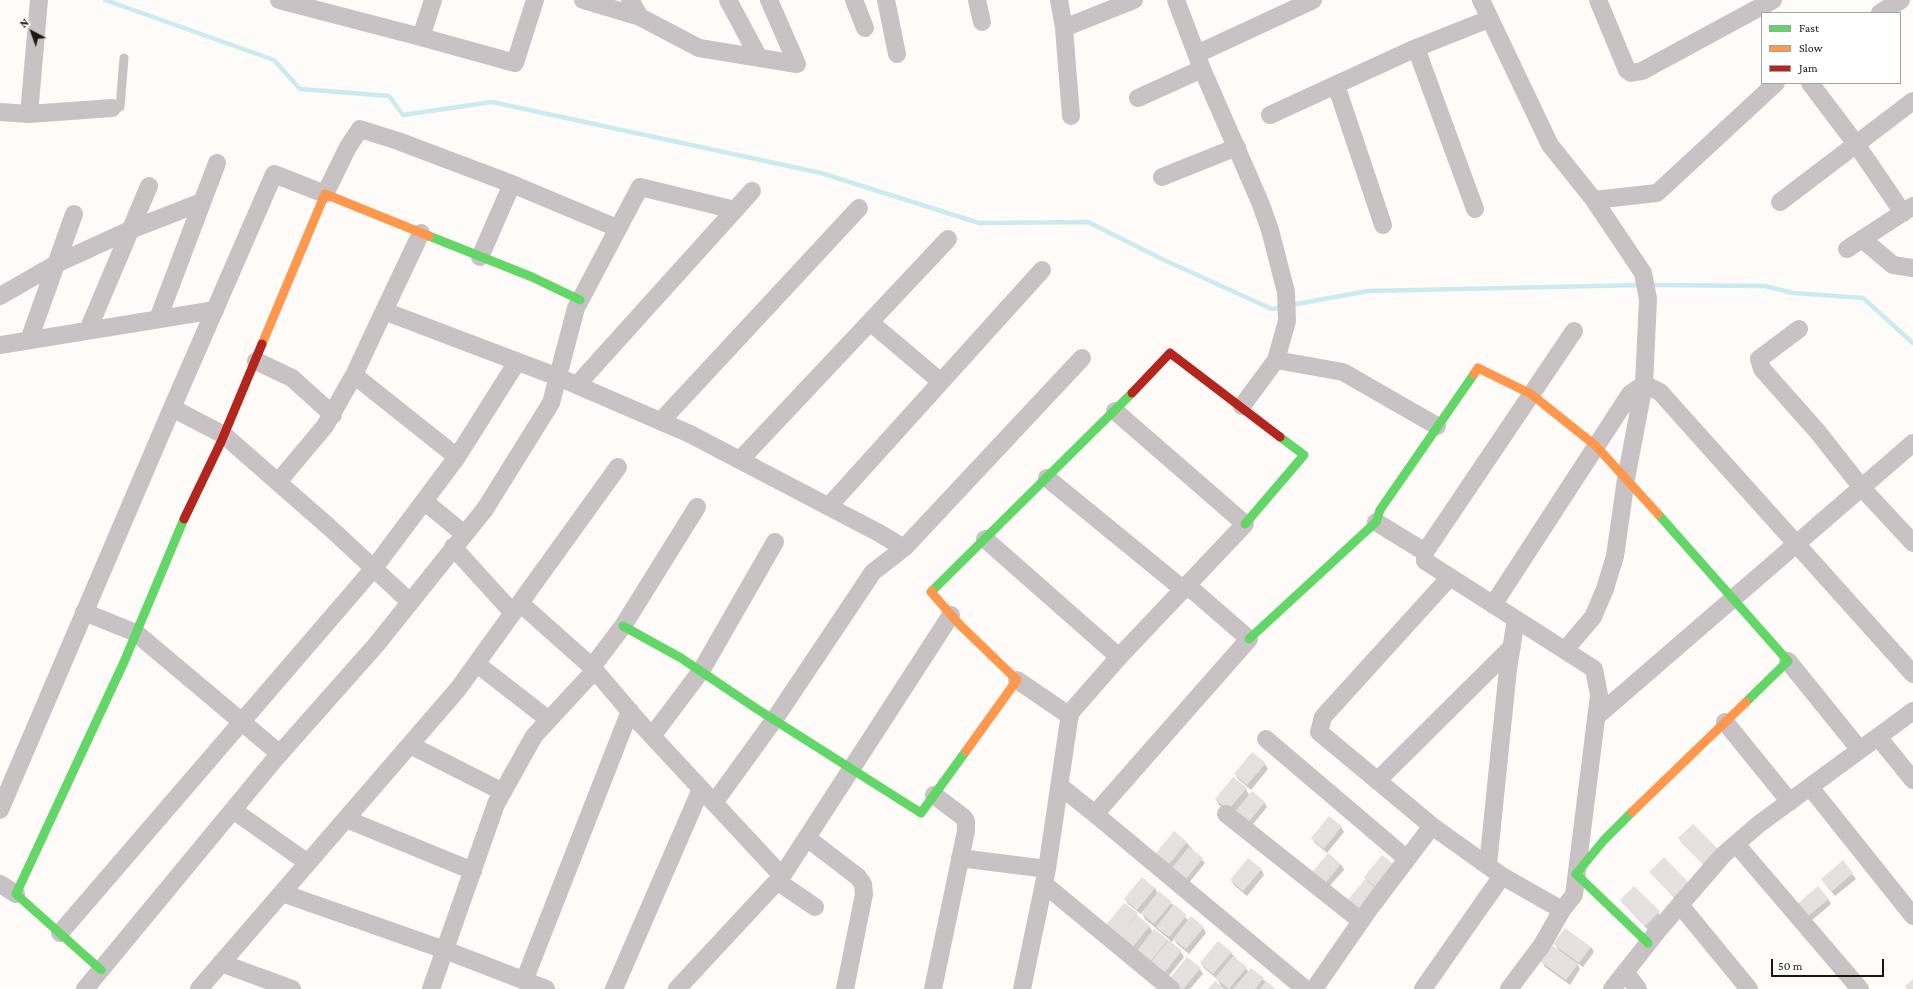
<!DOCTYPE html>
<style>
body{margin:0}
#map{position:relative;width:1913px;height:989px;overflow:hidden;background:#fefbf9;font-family:"Crimson Pro",serif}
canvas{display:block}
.legend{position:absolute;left:1761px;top:12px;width:140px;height:72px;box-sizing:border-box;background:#fff;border:1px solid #a4a19f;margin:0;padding:5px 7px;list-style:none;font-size:12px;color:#1c1510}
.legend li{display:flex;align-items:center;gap:8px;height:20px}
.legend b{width:20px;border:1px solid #a4a19f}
.north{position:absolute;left:12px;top:12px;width:40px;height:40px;-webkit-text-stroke:3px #fff;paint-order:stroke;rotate:319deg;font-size:11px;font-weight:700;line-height:16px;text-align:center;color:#1c1510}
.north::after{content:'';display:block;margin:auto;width:14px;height:18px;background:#1c1510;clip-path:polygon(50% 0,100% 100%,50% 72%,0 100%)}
.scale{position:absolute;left:1771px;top:959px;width:113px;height:18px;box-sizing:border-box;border:2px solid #1c1510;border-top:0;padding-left:5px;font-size:12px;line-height:14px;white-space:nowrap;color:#1c1510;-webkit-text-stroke:3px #fff;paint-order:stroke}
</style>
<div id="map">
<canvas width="1913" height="989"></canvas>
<ul class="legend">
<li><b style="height:5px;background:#63d668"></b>Fast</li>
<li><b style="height:5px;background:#ff974d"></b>Slow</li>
<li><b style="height:5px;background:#b3261e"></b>Jam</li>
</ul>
<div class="north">N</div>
<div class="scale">50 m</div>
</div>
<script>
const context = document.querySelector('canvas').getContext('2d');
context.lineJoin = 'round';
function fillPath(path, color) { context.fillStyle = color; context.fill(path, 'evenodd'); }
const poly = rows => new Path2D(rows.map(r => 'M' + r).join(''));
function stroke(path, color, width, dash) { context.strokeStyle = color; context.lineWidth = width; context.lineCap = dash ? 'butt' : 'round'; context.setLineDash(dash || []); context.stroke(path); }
const shadow = poly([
 [1265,764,1268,769,1251,790,1238,779,1235,774],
 [1246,789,1249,795,1264,802,1267,807,1250,828,1219,805,1216,799],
 [1329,817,1341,827,1344,832,1327,853,1315,843,1312,838],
 [1679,838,1717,850,1707,868,1682,843],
 [1186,842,1205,863,1188,884,1160,858,1157,853],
 [1382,857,1381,893,1369,884,1365,877],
 [1843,862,1856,879,1835,896,1825,884],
 [1341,864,1344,870,1326,890,1314,880],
 [1261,869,1264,875,1247,896,1234,885,1231,880],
 [1650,872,1691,889,1678,902],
 [1634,887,1662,917,1648,930,1621,901],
 [1155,888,1158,894,1159,893,1171,903,1189,921,1191,918,1203,928,1206,933,1189,954,1177,944,1174,939,1171,943,1181,952,1184,957,1167,978,1123,943,1124,904,1150,927,1153,933,1154,931,1170,942,1171,941,1145,919,1142,913,1141,914,1128,904,1125,899],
 [1828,899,1831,904,1810,922,1800,910],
 [1555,944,1591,947,1594,952,1583,967,1577,963,1580,969,1570,985,1545,967,1542,961,1559,951],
 [1231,953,1249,972,1251,969,1274,989,1210,989,1222,987,1217,979,1204,968,1201,963],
 [1200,969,1203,974,1190,989,1179,989,1173,985]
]);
const stream = poly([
 [105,0,274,60,300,89,389,96,403,115,492,102,821,173,979,223,1088,222,1164,260,1272,309,1282,307],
 [1650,285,1765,286,1793,293,1863,298,1913,343],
 [1291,305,1368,291,1642,285]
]);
const building = poly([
 [1252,752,1266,763,1247,785,1234,774],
 [1233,777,1247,788,1228,810,1215,799],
 [1252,791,1265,802,1247,824,1234,813],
 [1329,816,1342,826,1324,849,1311,838],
 [1693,824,1718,849,1703,864,1678,838],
 [1174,831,1187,842,1169,864,1156,853],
 [1189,847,1203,858,1185,880,1171,869],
 [1328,853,1341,864,1323,886,1310,875],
 [1382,855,1396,866,1377,888,1364,877],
 [1664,857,1689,883,1674,897,1649,872],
 [1248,858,1262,869,1243,891,1230,880],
 [1843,860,1853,873,1831,892,1821,879],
 [1142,877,1155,888,1137,910,1124,899],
 [1365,879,1378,890,1360,913,1346,902],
 [1634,886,1660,911,1645,926,1620,900],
 [1818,886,1829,899,1807,917,1796,905],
 [1159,891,1172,902,1154,924,1141,913],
 [1124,903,1138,913,1120,936,1106,925],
 [1174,904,1187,915,1169,937,1156,927],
 [1137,915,1150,926,1132,948,1119,937],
 [1191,916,1204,927,1186,949,1173,939],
 [1565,928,1591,947,1579,963,1553,944],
 [1154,929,1168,940,1149,963,1136,952],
 [1169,940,1182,951,1164,973,1151,962],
 [1218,941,1232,952,1213,974,1200,963],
 [1552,945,1578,964,1566,980,1540,961],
 [1233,956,1247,967,1229,989,1215,978],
 [1187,957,1201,968,1183,989,1181,989,1169,979],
 [1251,968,1264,978,1255,989,1233,989],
 [1913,979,1913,989,1907,989,1905,986],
 [1215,981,1225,989,1208,989],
 [1266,981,1276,989,1260,989]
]);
const lane = poly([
 [112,108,120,107,124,58]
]);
const street = poly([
 [279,0,421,37,433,0],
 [583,0,640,17],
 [630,0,640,17,699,48,797,64,769,0],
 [728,0,758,56],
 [854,0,865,28],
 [886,0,897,54],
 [977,0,982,22],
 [1059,0,1064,28,1071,116],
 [1176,0,1202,69,1260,202,1270,230,1286,292,1287,321,1276,360,1242,406],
 [1481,0,1550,145,1594,200,1657,193,1776,83],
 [1598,0,1627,70,1631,73,1642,71,1773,0],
 [1880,13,1901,0],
 [1064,28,1134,0],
 [421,37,515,63,535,0],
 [1416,48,1475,209],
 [1197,54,1313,0],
 [1810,83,1856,144,1903,213],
 [1336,85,1383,225],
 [1138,98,1202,69],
 [0,112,29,114,39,0],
 [29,114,112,108],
 [1270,115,1416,48,1489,19],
 [1162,177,1237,147],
 [1780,202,1913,101],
 [421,233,384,311,558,377,690,434,879,533,904,548],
 [1862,239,1893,265,1913,268],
 [1847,249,1913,206],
 [480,257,512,184],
 [0,296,56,264,130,230,202,202],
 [158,319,217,163],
 [870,322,941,382],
 [1799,329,1759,359,1762,369,1817,431,1862,488,1913,543],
 [88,330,149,186],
 [29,340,74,214],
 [0,345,215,310],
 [1276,360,1343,372,1437,426],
 [256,361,292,378,333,415],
 [577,385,752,191],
 [172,408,224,435,329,527,410,602],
 [661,421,859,208],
 [457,457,517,362],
 [740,460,948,239],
 [1047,478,1184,590],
 [278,482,325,426,354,375],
 [424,501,464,534],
 [829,506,1042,270],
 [1376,522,1425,552],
 [985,539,1119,657],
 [453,547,513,613],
 [520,603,592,667,639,722,782,876,677,989],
 [1493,605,1630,394,1644,384,1660,392,1913,674],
 [84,612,136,633,280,754],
 [1565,650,1593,617,1605,589,1615,556,1626,479,1644,384,1648,299,1643,273,1594,200],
 [1788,661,1860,750],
 [477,664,549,720],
 [592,667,623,626,697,507],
 [1017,680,1070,716],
 [1596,717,1913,443],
 [1725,722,1790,802],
 [652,736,701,671,775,542],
 [1878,737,1913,780],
 [1266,739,1407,859],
 [410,745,503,792],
 [1377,781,1512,647],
 [1060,786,1095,814,1305,989],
 [1810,787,1913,916],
 [714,803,774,720,873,572,904,548,1082,358],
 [0,810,172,408,274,174,325,194,348,147,360,129,398,141,512,184,617,228],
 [233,810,308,863],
 [1095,814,1249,639,1188,586],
 [1226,814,1361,921],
 [346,819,473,871],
 [807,838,858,877,863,884,864,894,845,989],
 [1736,844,1860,989],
 [960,858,1047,869],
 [1488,865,1508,669,1516,619],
 [782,876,951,615],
 [1502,876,1562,910,1574,895,1599,695,1594,669,1425,561,1425,552,1574,331],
 [777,881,815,907],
 [0,884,16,894],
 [1044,884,1171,989],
 [282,893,445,950,546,989],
 [1680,905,1749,989],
 [60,933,374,568,457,457,354,375,384,311],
 [221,963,292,989],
 [1625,972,1638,989],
 [524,981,630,711],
 [85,989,275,759,376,645,485,509,551,403,576,308,640,187,735,210],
 [199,989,458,689,618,467],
 [431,989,496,804,534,736,595,670],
 [614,989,701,789],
 [933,989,966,831,966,821,963,817,934,795],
 [1022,989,1047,869,1070,713,1119,657,1245,524,1115,411],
 [1314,989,1370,908,1432,826],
 [1423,989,1502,876,1432,826,1319,732,1323,717,1450,577],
 [1509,989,1542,945,1562,910],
 [1612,989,1660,928,1723,855,1759,824,1913,711]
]);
const fast = poly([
 [429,236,532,277,580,300],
 [1658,514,1788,661,1746,702],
 [1245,524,1304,455,1280,437],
 [932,591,1132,393],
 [623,626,681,658,757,709,921,813,966,751],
 [1249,639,1376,522,1380,510,1474,374],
 [1632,812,1604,840,1576,874,1648,943],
 [101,970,16,894,124,662,184,519]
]);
const slow = poly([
 [262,344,325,194,429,236],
 [1474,374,1478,368,1531,394,1596,446,1658,514],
 [932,591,931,592,960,625,1017,680,966,751],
 [1632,812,1746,702]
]);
const jam = poly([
 [1132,393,1170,353,1280,437],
 [184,519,221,442,262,344]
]);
fillPath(shadow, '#0003');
stroke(stream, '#caecef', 4.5);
fillPath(building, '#e6e0e0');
stroke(lane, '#c8c2c4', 9);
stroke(street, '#c8c2c4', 18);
stroke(fast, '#63d668', 9);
stroke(slow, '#ff974d', 9);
stroke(jam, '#b3261e', 9);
</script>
